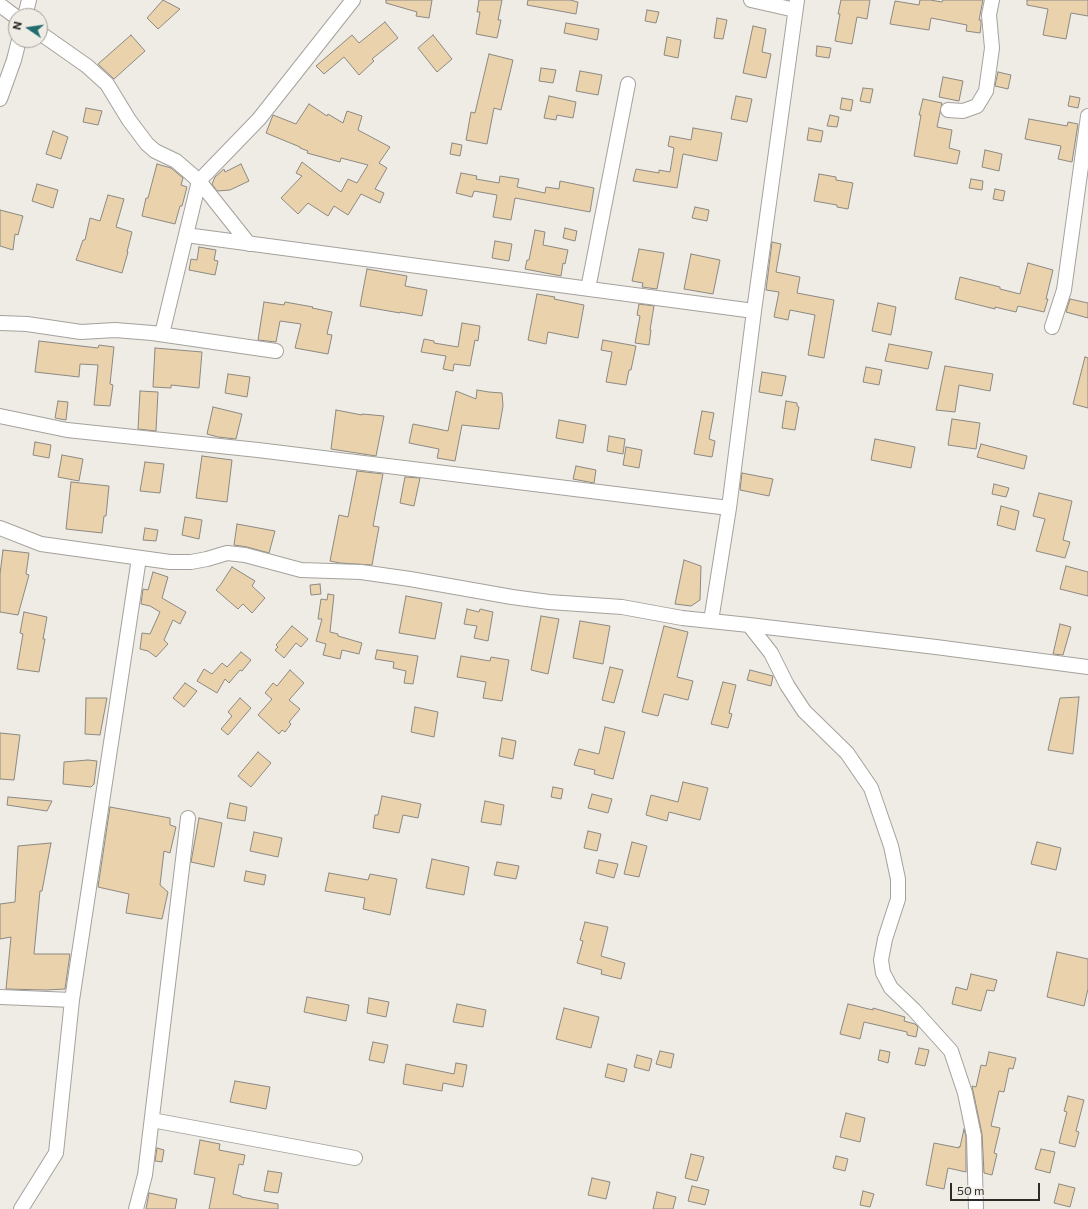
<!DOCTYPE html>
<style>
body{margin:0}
#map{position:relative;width:1088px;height:1209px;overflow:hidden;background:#efece5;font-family:Commissioner,sans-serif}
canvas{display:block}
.north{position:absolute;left:8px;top:8px;width:40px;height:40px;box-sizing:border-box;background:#efece5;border:1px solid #a19f99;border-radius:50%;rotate:283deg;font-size:11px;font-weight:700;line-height:16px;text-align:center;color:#2c2b28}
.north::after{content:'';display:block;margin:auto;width:14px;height:18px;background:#216d6f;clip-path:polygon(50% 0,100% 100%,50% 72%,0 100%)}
.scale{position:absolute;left:950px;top:1183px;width:90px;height:18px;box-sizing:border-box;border:2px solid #2c2b28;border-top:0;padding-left:5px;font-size:12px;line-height:14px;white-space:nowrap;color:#2c2b28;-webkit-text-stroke:3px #efece5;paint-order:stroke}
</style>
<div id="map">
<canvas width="1088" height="1209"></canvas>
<div class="north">N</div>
<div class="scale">50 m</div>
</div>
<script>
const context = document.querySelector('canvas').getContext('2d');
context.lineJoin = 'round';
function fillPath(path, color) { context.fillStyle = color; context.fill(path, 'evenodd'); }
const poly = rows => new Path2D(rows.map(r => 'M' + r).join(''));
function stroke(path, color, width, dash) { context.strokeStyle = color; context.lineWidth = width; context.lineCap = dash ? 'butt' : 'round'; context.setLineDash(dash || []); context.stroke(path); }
const building = poly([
 [163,0,180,9,158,29,147,18,163,0],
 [386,0,432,0,429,18,416,16,417,12,386,3,386,0],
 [479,0,502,0,498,20,501,20,497,38,476,34,480,12,477,12,479,0],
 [528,0,570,0,578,2,576,14,527,5,528,0],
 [841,0,870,0,867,19,857,17,852,44,835,41,840,14,838,14,841,0],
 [920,0,930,0,942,2,943,0,983,0,979,20,981,20,981,25,980,33,966,31,967,25,931,18,929,30,890,24,895,1,919,5,920,0],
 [1027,0,1088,0,1088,16,1071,13,1066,39,1043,35,1048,9,1027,5,1027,0],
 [647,10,659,12,656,23,645,21,647,10],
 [717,18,727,20,723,39,714,38,717,18],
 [385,22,398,38,372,59,374,61,359,75,344,57,324,74,316,66,352,35,359,43,385,22],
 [566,23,599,29,597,40,564,33,566,23],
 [753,26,766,29,762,52,771,54,766,78,743,73,753,26],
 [131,35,145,51,114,79,98,64,131,35],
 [433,35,452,59,437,72,418,48,433,35],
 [667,37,681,40,678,58,664,55,667,37],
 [817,46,831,48,829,58,816,56,817,46],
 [489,54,513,60,501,110,494,108,487,144,466,140,471,112,475,113,489,54],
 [541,68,556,70,553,83,539,81,541,68],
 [580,71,602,75,598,95,576,91,580,71],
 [998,72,1011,75,1008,89,995,86,998,72],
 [943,77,963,81,959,101,939,97,943,77],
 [863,88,873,89,870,103,860,101,863,88],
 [549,96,576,102,573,118,557,115,556,120,544,118,549,96],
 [736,96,752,99,747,122,731,119,736,96],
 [1070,96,1080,98,1078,108,1068,106,1070,96],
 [842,98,853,100,851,111,840,109,842,98],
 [923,99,942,103,937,127,952,130,949,148,960,151,957,164,914,156,921,115,919,115,923,99],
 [309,104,327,116,328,114,343,123,347,111,362,116,358,130,390,147,379,163,387,168,375,189,384,193,380,203,361,194,348,215,334,206,328,216,308,203,298,214,281,198,302,176,296,173,302,162,341,192,348,179,357,183,368,165,341,158,340,162,307,153,308,151,300,148,300,147,266,133,273,115,296,124,309,104],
 [86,108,102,111,98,125,83,122,86,108],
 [830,115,839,117,837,127,827,126,830,115],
 [1029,119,1067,126,1068,122,1078,124,1072,162,1058,159,1061,146,1025,139,1029,119],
 [693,128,722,133,717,161,683,154,677,188,633,181,636,169,659,173,659,170,670,172,674,148,668,146,670,136,691,140,693,128],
 [809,128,823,131,821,142,807,140,809,128],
 [53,131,68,137,61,159,46,154,53,131],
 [452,143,462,145,460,156,450,154,452,143],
 [985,150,1002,154,999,171,982,167,985,150],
 [157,164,171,168,183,178,181,185,187,187,182,206,180,206,175,224,142,216,146,198,148,198,157,164],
 [241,164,249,181,230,190,217,191,212,184,215,177,224,169,225,172,241,164],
 [461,173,477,176,476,179,499,183,500,176,519,179,517,187,545,193,546,187,559,189,560,181,594,188,590,212,515,198,511,220,493,217,497,195,474,191,472,197,456,193,461,173],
 [819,174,836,177,836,180,853,183,848,209,837,207,837,205,814,201,819,174],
 [971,179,983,181,982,190,969,188,971,179],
 [37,184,58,190,53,208,32,201,37,184],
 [995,189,1005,191,1003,201,993,199,995,189],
 [108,195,124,199,116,227,132,232,127,252,128,252,122,273,76,260,83,240,85,240,90,218,100,221,108,195],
 [695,207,709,210,707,221,692,218,695,207],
 [0,210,23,216,18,235,15,234,13,250,0,246,0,210],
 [565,228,577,231,575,241,563,238,565,228],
 [535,230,545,232,543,245,568,250,565,264,563,263,561,276,525,269,527,260,529,260,535,230],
 [495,241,512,244,509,261,492,258,495,241],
 [772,242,781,244,776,272,800,277,797,293,834,300,824,358,808,355,815,315,790,310,788,320,774,317,779,292,766,290,772,242],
 [199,247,216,250,214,260,218,261,215,275,189,270,191,259,197,260,199,247],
 [639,249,664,253,657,289,642,287,643,283,632,281,639,249],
 [691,254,720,260,713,294,684,289,691,254],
 [1028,263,1053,270,1046,299,1048,299,1044,312,1018,306,1016,312,995,307,995,309,955,299,960,277,1000,287,1000,289,1020,294,1028,263],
 [367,269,407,276,405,286,427,290,422,316,400,312,400,313,360,306,367,269],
 [537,294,555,297,554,299,584,305,578,338,548,332,546,344,528,340,537,294],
 [1070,299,1088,303,1088,318,1066,312,1070,299],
 [264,302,284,305,285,302,313,307,312,308,332,312,327,334,332,335,328,354,295,348,301,324,280,321,276,342,258,340,264,302],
 [878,303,896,307,891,335,872,331,878,303],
 [639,304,654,306,650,330,651,330,649,345,635,343,640,316,637,315,639,304],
 [462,323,480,326,478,341,475,340,470,366,454,364,453,371,443,369,446,356,421,352,424,339,434,341,434,343,458,347,462,323],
 [603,340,636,346,631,370,629,370,626,385,606,382,612,352,601,350,603,340],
 [39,341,98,348,99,345,114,347,110,384,113,385,110,406,94,405,98,365,80,364,79,377,35,372,39,341],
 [889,344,932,352,928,369,885,361,889,344],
 [155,348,202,352,199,388,171,385,171,388,153,387,155,348],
 [1085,357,1088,358,1088,408,1073,404,1085,357],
 [945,366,993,374,990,391,959,385,955,412,936,410,945,366],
 [866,367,882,370,879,385,863,382,866,367],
 [762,372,786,376,782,396,759,392,762,372],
 [228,374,250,377,247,397,225,393,228,374],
 [477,390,489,392,502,393,503,406,499,429,462,425,455,461,437,458,439,449,409,443,413,424,448,431,456,391,476,399,477,390],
 [140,391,158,392,156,431,138,429,140,391],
 [58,401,68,402,66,420,55,418,58,401],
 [786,401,797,403,797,406,799,407,795,430,782,428,786,401],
 [213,407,242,414,236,439,218,437,207,434,213,407],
 [336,410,362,415,362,414,384,416,376,456,331,449,336,410],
 [702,411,714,413,709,439,715,441,712,457,694,454,702,411],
 [952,419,980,423,976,449,948,445,952,419],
 [559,420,586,425,583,443,556,438,559,420],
 [609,436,625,439,623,454,607,451,609,436],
 [875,439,915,447,911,468,871,460,875,439],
 [35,442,51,445,49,458,33,455,35,442],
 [981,444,1027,456,1024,469,977,457,981,444],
 [626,447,642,450,639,468,623,465,626,447],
 [62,455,83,459,79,481,58,477,62,455],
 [202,456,232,460,227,502,196,498,202,456],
 [145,462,164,464,160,493,140,491,145,462],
 [576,466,596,470,594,483,573,479,576,466],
 [357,471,383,474,373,526,379,527,372,565,340,563,330,561,339,515,348,517,357,471],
 [742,473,773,479,769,496,740,490,742,473],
 [405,477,420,478,414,506,400,503,405,477],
 [71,482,109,486,106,516,104,516,102,533,66,529,71,482],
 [994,484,1009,488,1006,497,992,494,994,484],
 [1039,493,1072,501,1063,540,1070,542,1065,558,1036,551,1045,519,1033,516,1039,493],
 [1001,506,1019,511,1015,530,997,525,1001,506],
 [185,517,202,520,199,539,182,535,185,517],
 [237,524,275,531,269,553,247,547,234,545,237,524],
 [145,528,158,530,156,541,143,540,145,528],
 [3,550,29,553,26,574,29,575,18,615,0,612,0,574,3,550],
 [684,560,701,566,700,600,691,606,675,604,684,560],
 [1066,566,1088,572,1088,596,1060,589,1066,566],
 [232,567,255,581,252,586,265,598,252,613,243,604,238,609,216,590,221,584,232,567],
 [153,572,168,577,162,598,186,612,180,624,173,620,164,640,168,644,156,657,148,651,140,649,142,633,150,634,160,612,150,606,141,604,143,589,148,590,153,572],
 [320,584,321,594,311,595,310,585,320,584],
 [328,594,334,595,330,632,338,634,338,636,362,643,359,654,342,650,340,659,323,655,326,644,316,641,322,619,318,619,321,599,327,600,328,594],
 [406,596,442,603,435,639,399,633,406,596],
 [467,609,479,612,480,609,493,612,488,641,474,638,477,626,464,624,467,609],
 [24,612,47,617,43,639,45,639,39,672,17,669,23,634,20,633,24,612],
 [541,616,559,619,548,674,531,670,541,616],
 [580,621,610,626,603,664,573,658,580,621],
 [1060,624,1071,627,1063,655,1053,654,1060,624],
 [292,626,308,639,301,647,296,643,284,658,275,650,278,647,276,645,292,626],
 [664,626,688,632,677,677,693,681,688,700,664,694,658,716,642,712,664,626],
 [377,650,418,656,413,684,404,683,406,671,393,668,394,662,375,659,377,650],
 [241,652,251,660,242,671,240,670,229,683,225,679,217,693,197,681,204,669,212,674,222,663,227,667,241,652],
 [461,656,490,661,491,657,509,660,502,701,483,698,486,682,457,677,461,656],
 [610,667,623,670,614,703,602,700,610,667],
 [290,670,304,683,289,700,300,709,289,722,291,724,285,732,282,730,279,734,258,715,272,699,265,693,273,683,277,686,290,670],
 [750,670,773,676,771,686,747,680,750,670],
 [723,682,736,685,729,713,732,714,728,728,711,724,723,682],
 [185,683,197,691,184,707,173,698,185,683],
 [1079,697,1073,754,1048,750,1060,698,1079,697],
 [86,698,107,698,100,735,85,734,86,698],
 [240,698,251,708,228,735,221,729,232,716,228,712,240,698],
 [415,707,438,712,434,737,411,732,415,707],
 [605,727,625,732,613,779,594,774,595,770,574,765,579,749,599,754,605,727],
 [0,733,20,735,14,780,0,779,0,733],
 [502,738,516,741,513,759,499,756,502,738],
 [258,752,271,763,251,787,238,776,258,752],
 [88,760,97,761,94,784,91,787,63,784,64,762,88,760],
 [683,782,708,788,700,820,669,812,667,821,646,815,651,795,678,802,683,782],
 [553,787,563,789,561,799,551,797,553,787],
 [592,794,612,799,608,813,588,808,592,794],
 [382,796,421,804,418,818,403,815,399,833,373,828,375,815,378,815,382,796],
 [8,797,52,801,47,811,7,805,8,797],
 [485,801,504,805,501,825,481,822,485,801],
 [230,803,247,807,245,821,227,818,230,803],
 [110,807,170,818,170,825,176,827,170,853,164,851,160,885,168,892,162,919,126,913,129,894,98,887,110,807],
 [199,818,222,823,214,867,191,862,199,818],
 [588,831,601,834,597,851,584,848,588,831],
 [254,832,282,838,278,857,250,851,254,832],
 [632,842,647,846,639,877,624,874,632,842],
 [1037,842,1061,848,1056,870,1031,864,1037,842],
 [51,843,42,891,40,891,34,954,70,954,65,989,46,990,6,989,11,937,0,939,0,904,15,902,18,846,51,843],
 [432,859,469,867,464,895,426,888,432,859],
 [599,860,618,864,614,878,596,873,599,860],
 [497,862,519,866,516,879,494,875,497,862],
 [246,871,266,875,264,885,244,881,246,871],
 [329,873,368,880,370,874,397,879,390,915,363,909,365,898,325,891,329,873],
 [585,922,608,927,601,956,625,963,621,979,601,974,602,970,577,963,583,941,580,940,585,922],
 [1057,952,1088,959,1088,989,1084,1006,1047,997,1057,952],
 [971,974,997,980,994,991,987,990,981,1011,952,1004,956,987,967,990,971,974],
 [307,997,349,1005,346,1021,304,1012,307,997],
 [369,998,389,1002,386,1017,367,1013,369,998],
 [457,1004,486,1010,483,1027,453,1022,457,1004],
 [848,1004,873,1010,873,1008,905,1017,904,1021,915,1024,918,1027,916,1037,907,1035,907,1032,864,1022,860,1039,840,1034,848,1004],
 [564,1008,599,1017,591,1048,556,1039,564,1008],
 [373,1042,388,1045,384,1063,369,1060,373,1042],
 [919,1048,929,1050,925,1066,915,1064,919,1048],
 [880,1050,890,1052,888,1063,878,1060,880,1050],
 [660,1051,674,1054,671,1068,656,1064,660,1051],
 [989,1052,1016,1058,1013,1069,1009,1068,1004,1092,999,1091,991,1126,1000,1128,994,1153,997,1154,992,1175,984,1173,982,1134,972,1086,976,1087,981,1065,986,1066,989,1052],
 [637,1055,652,1059,649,1071,634,1067,637,1055],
 [456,1063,467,1065,463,1087,443,1083,442,1091,403,1084,406,1064,454,1074,456,1063],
 [608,1064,627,1069,624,1082,605,1077,608,1064],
 [235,1081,270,1087,266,1109,230,1102,235,1081],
 [1068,1096,1084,1100,1076,1131,1079,1132,1075,1147,1059,1143,1067,1112,1064,1111,1068,1096],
 [846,1113,865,1118,860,1142,840,1137,846,1113],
 [964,1129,966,1137,966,1172,948,1168,944,1189,926,1185,934,1143,959,1148,959,1146,960,1147,964,1129],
 [200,1140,220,1144,219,1150,245,1155,243,1165,239,1164,233,1194,241,1196,241,1197,278,1204,278,1209,209,1209,215,1178,194,1174,200,1140],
 [157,1148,164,1150,162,1162,155,1161,157,1148],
 [1041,1149,1055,1152,1050,1173,1035,1169,1041,1149],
 [691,1154,704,1157,697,1181,685,1178,691,1154],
 [836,1156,848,1159,845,1171,833,1168,836,1156],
 [268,1171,282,1173,278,1193,264,1191,268,1171],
 [592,1178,610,1182,606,1199,588,1195,592,1178],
 [1059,1184,1075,1188,1070,1207,1054,1203,1059,1184],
 [692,1186,709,1190,705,1205,688,1201,692,1186],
 [863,1191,874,1194,870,1207,860,1205,863,1191],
 [657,1192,676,1197,673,1209,653,1209,657,1192],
 [149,1193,177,1199,175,1209,146,1209,149,1193]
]);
const minor = poly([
 [751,0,795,10],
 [0,5,16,17],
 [25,16,29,0],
 [40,33,87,66,107,84,129,120,147,144,155,151,176,161,190,173,199,181,249,244],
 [0,99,14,60,19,40],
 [948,110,963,111,977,106,986,91,992,48,989,15,992,0],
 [186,235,754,311],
 [588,289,628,84],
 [0,323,27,324,81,332,115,330,152,333,276,351],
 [1052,327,1064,290,1088,116],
 [162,334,199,181,259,119,353,0],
 [0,416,67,430,258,450,729,508],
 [0,528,41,544,170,562,191,562,207,559,227,553,245,555,301,570,361,572,410,579,512,597,549,602,622,607,682,618,749,625,936,647,1088,667],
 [711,621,729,508,754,311,797,0],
 [749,625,771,653,787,685,804,711,847,753,871,788,891,846,898,879,898,899,885,939,881,960,883,973,891,988,914,1010,951,1051,965,1093,974,1136,976,1209],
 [0,997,72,1000],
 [152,1120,355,1158],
 [21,1209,56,1153,72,1000,139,558],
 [136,1209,145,1175,188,818]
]);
fillPath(building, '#e9d2ac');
stroke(building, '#8c8983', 1);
stroke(minor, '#a5a19c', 16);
stroke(minor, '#fff', 14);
</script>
